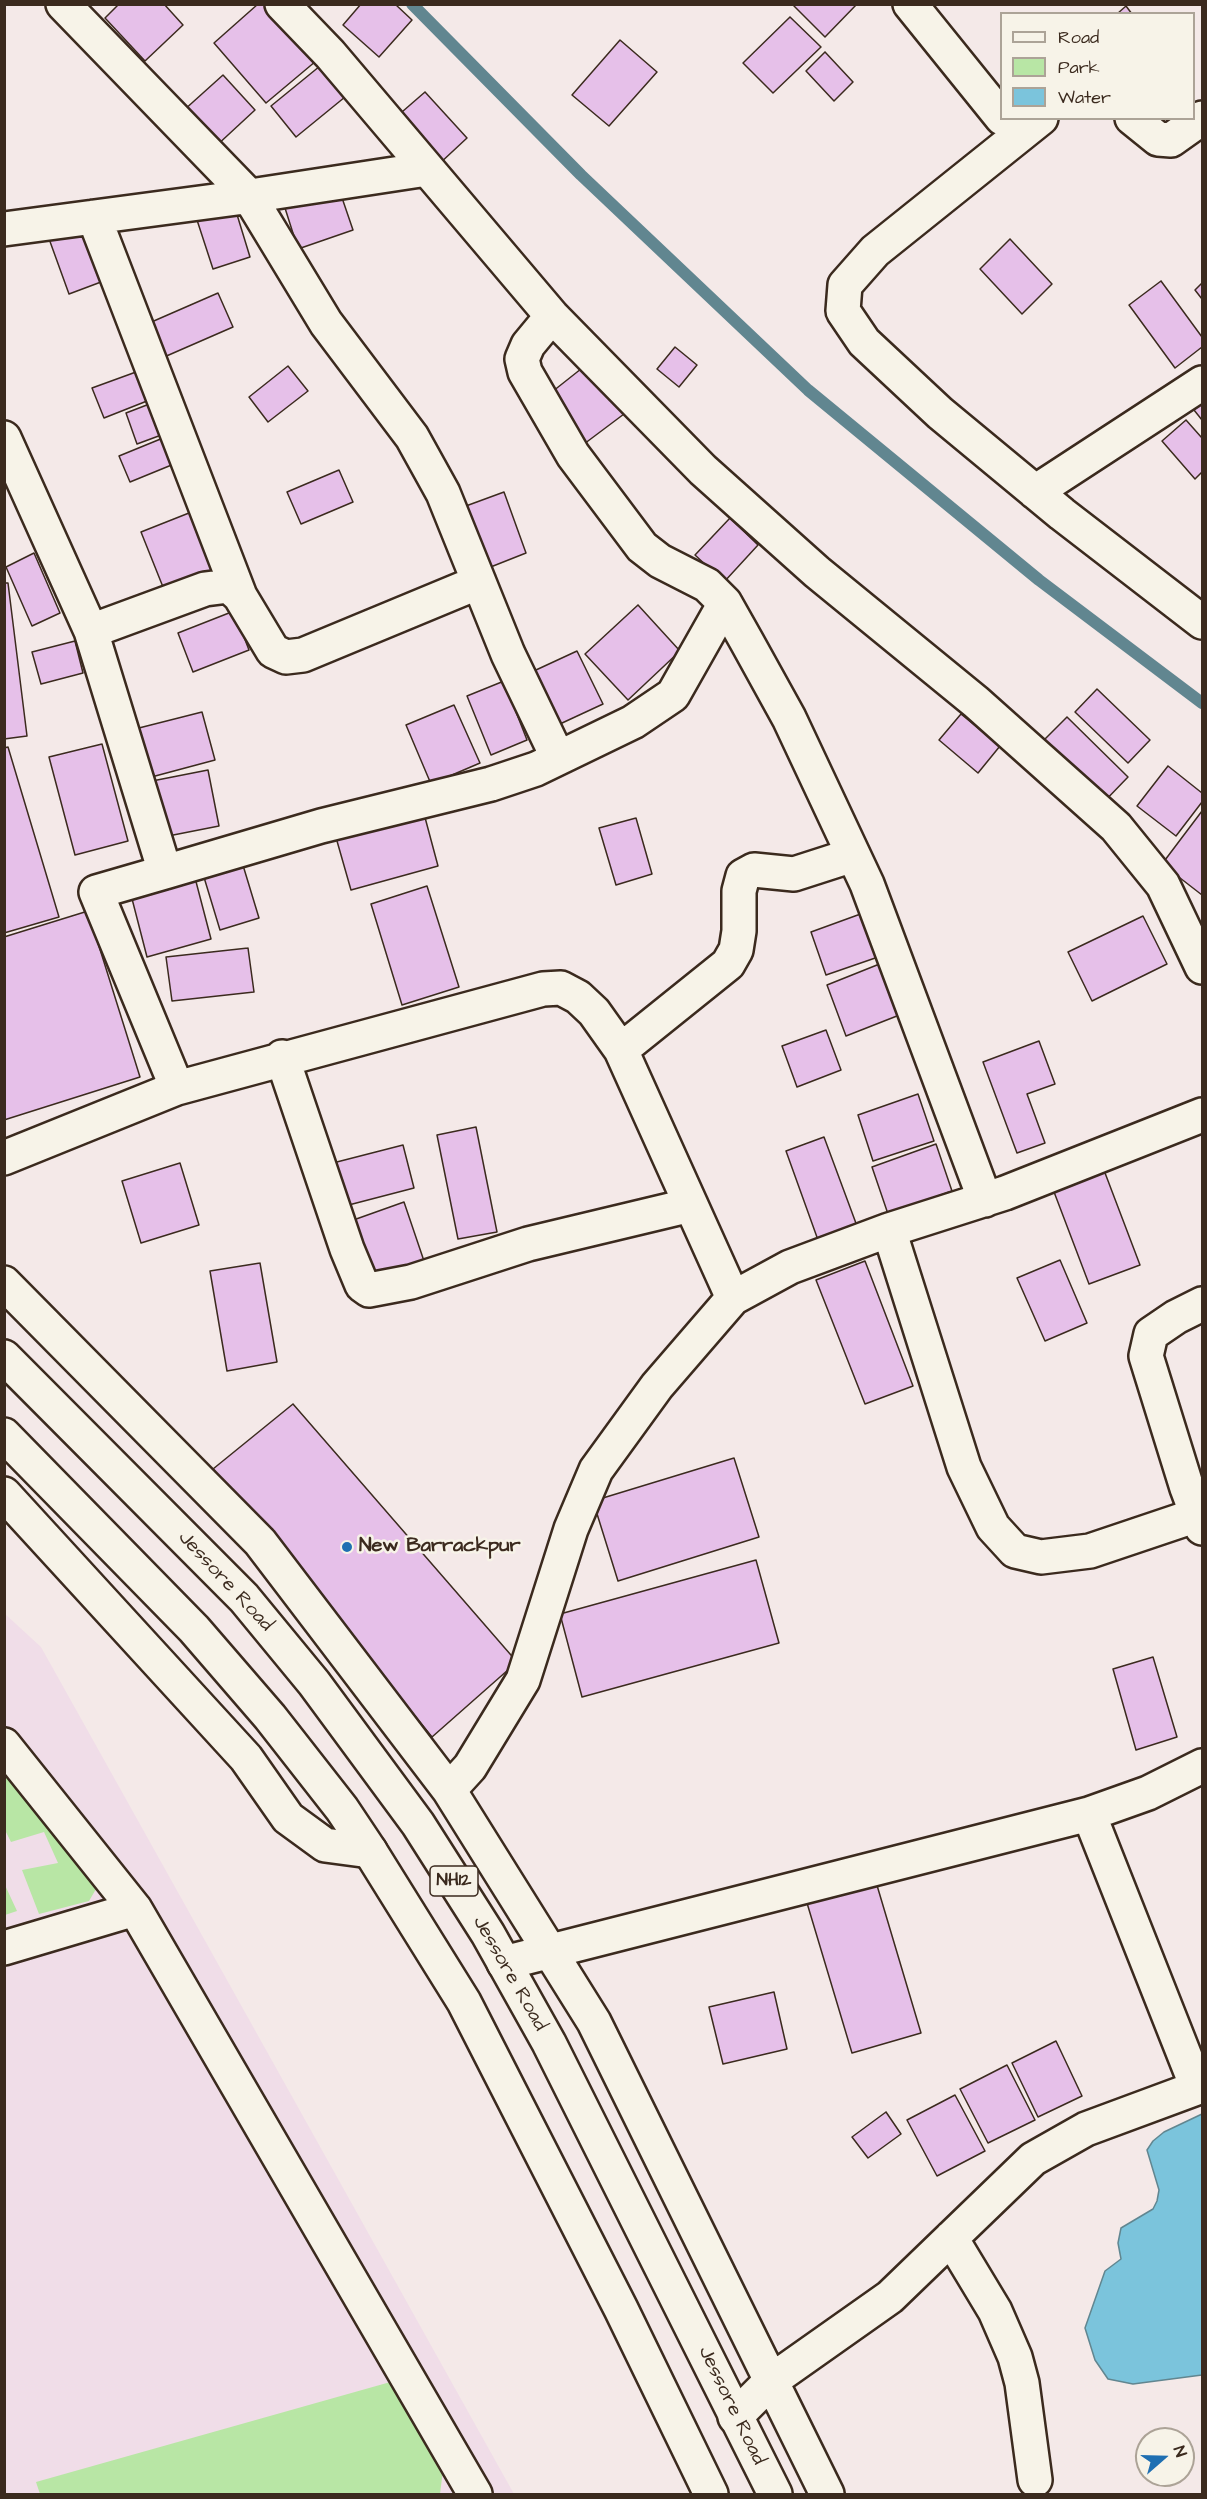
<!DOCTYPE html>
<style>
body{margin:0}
#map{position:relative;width:1207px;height:2499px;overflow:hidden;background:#f4e9e8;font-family:"Architects Daughter",sans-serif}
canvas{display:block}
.frame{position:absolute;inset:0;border:6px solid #3b2a1e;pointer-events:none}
.legend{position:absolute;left:1000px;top:12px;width:195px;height:108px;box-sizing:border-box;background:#f7f3e8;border:2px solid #aca397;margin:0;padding:8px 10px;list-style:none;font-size:18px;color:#3b2a1e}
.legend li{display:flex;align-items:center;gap:12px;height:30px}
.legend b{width:30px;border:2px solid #aca397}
.north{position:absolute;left:1135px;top:2427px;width:60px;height:60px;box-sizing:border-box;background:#f7f3e8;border:2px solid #aca397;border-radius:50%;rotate:70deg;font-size:16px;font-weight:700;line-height:24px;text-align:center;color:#3b2a1e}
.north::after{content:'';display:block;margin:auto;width:21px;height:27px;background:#1f6fb2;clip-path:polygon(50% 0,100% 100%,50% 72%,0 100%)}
</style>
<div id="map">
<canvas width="1207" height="2499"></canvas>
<div class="frame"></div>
<ul class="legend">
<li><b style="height:8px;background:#f7f3e8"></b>Road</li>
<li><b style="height:16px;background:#b8e6a5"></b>Park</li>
<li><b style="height:16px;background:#7bc4dc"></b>Water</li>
</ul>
<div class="north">N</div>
</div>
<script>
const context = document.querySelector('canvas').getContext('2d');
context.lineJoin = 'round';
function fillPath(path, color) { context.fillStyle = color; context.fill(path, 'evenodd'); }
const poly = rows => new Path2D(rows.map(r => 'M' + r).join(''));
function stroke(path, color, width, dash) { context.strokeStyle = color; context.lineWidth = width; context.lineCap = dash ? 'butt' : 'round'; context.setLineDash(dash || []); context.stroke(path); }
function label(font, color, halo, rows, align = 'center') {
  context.font = font + ' "Architects Daughter",sans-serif'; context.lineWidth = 5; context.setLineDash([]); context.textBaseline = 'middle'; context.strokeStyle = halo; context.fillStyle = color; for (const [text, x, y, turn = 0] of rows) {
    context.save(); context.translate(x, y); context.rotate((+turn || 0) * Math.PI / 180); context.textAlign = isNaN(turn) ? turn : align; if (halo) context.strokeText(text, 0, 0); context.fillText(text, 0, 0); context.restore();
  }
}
const built = poly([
 [4,1613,41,1647,514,2494,5,2494]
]);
const green = poly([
 [5,1760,99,1884,89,1901,39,1914,22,1870,58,1863,44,1832,11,1842,5,1830],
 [4,1883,17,1911,5,1915,4,1915],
 [401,2379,443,2470,440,2494,40,2494,36,2482]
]);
const water = poly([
 [1202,2114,1202,2375,1133,2384,1108,2379,1095,2360,1085,2328,1105,2271,1121,2259,1118,2243,1121,2228,1153,2209,1157,2201,1159,2190,1147,2150,1153,2141,1164,2132,1202,2114]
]);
const stream = poly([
 [412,4,581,175,808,390,1039,580,1202,703]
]);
const building = poly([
 [119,4,164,4,183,25,145,61,105,18,119,4],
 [258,4,268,4,316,61,266,103,214,43,258,4],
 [361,4,395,4,412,20,379,57,343,25,361,4],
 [795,4,857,4,825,37,794,6,795,4],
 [1126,6,1132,14,1117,14,1126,6],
 [790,17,821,47,773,93,743,63,790,17],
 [620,40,657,72,609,126,572,95,620,40],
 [825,52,853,82,834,101,806,71,825,52],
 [320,66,345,97,296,137,271,106,320,66],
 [223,75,255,110,215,147,183,111,223,75],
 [425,92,467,138,438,165,395,118,425,92],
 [339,189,353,230,298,249,285,208,339,189],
 [235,208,250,257,213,269,197,220,235,208],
 [80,224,101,282,69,294,48,236,80,224],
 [1010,239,1052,284,1022,314,980,269,1010,239],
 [1161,281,1202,337,1202,347,1175,368,1129,305,1161,281],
 [1202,283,1202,299,1195,290,1202,283],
 [218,293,233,327,155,361,140,327,218,293],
 [675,347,697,365,679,387,657,369,675,347],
 [586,365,624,414,580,447,543,399,586,365],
 [288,366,308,391,268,422,249,397,288,366],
 [136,372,147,401,104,418,92,388,136,372],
 [152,403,164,434,137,444,126,413,152,403],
 [1202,403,1202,420,1194,410,1202,403],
 [1186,420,1202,438,1202,472,1195,479,1162,441,1186,420],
 [163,438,174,464,130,482,119,456,163,438],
 [339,470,353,502,301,524,287,492,339,470],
 [504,492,526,553,478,572,455,510,504,492],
 [194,511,218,571,165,592,141,532,194,511],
 [730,518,758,545,724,582,695,555,730,518],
 [34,553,60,613,32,626,6,567,34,553],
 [4,583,8,583,27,736,4,739,4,583],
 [638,605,680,651,628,700,585,654,638,605],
 [234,611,249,650,193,672,178,633,234,611],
 [75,641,83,673,41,684,32,652,75,641],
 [577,651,603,704,547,730,523,676,577,651],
 [504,681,527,740,491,755,467,696,504,681],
 [1097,689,1150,740,1128,763,1075,712,1097,689],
 [454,705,480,763,431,784,406,725,454,705],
 [202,712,215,760,144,779,131,730,202,712],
 [961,714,1000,746,978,773,939,740,961,714],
 [1067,717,1128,777,1099,807,1038,746,1067,717],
 [102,744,128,841,75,855,49,757,102,744],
 [8,747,59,917,4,933,4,748,8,747],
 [1168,766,1202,793,1202,802,1176,836,1137,806,1168,766],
 [208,770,219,826,158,838,147,782,208,770],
 [423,810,438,866,351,890,335,834,423,810],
 [1202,811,1202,895,1162,864,1202,811],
 [636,818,652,874,616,885,599,828,636,818],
 [242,862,259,918,220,930,203,874,242,862],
 [194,874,211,939,147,957,130,891,194,874],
 [427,886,459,987,402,1005,371,904,427,886],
 [88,911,140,1077,4,1120,4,937,88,911],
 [866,912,881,956,826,975,811,932,866,912],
 [1143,916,1167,964,1092,1001,1068,952,1143,916],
 [248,948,254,992,172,1001,166,957,248,948],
 [882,963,902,1014,846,1036,827,985,882,963],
 [826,1030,841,1070,797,1087,782,1046,826,1030],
 [1039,1041,1055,1084,1027,1094,1045,1143,1017,1153,983,1062,1039,1041],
 [918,1094,934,1141,873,1161,858,1115,918,1094],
 [476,1127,497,1232,458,1239,437,1135,476,1127],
 [824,1137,857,1226,818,1240,786,1151,824,1137],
 [936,1144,952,1191,888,1214,872,1167,936,1144],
 [403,1145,414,1188,341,1207,329,1164,403,1145],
 [180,1163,199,1225,141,1243,122,1181,180,1163],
 [1102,1165,1140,1265,1089,1284,1051,1184,1102,1165],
 [404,1202,424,1261,365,1281,345,1223,404,1202],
 [1060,1260,1087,1323,1045,1341,1017,1278,1060,1260],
 [865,1261,913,1386,865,1404,816,1280,865,1261],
 [260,1263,277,1362,227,1371,210,1271,260,1263],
 [293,1404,517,1662,432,1737,213,1469,293,1404],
 [734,1458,759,1537,618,1581,593,1501,734,1458],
 [756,1560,779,1643,582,1697,560,1614,756,1560],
 [1153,1657,1177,1737,1136,1750,1113,1669,1153,1657],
 [876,1882,921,2033,852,2053,807,1903,876,1882],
 [774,1992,787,2049,723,2064,709,2007,774,1992],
 [1056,2041,1082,2096,1038,2117,1012,2063,1056,2041],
 [1007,2065,1035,2120,988,2143,960,2089,1007,2065],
 [955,2095,985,2151,937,2176,907,2120,955,2095],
 [886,2112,901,2134,868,2158,852,2137,886,2112]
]);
const minor = poly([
 [63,4,249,196,326,323,412,437,443,493,508,654,558,758],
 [282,4,330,54,552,316,703,470,817,572,976,702,1116,827,1163,885,1202,967],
 [910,4,1002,118],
 [1041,118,875,251,845,285,843,311,864,342,940,413,1062,514,1202,622],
 [1132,118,1158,139,1171,140,1202,118],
 [94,217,240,596],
 [4,229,237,198,427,169],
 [552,316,528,345,522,359,525,372,573,455,642,547,660,561,707,585,725,603,747,642,789,718,867,884,985,1200],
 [4,438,91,631,165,872,96,892,177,1088,543,989,561,988,578,997,594,1012,621,1050,733,1298],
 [1035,492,1202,383],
 [91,631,205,589,229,586,240,596,273,651,286,657,303,655,479,582],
 [165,872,321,826,491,784,536,769,633,722,673,695,725,603],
 [621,1050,728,964,736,950,739,931,739,891,743,876,754,870,794,874,853,855],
 [282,1057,347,1249,362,1285,369,1290,411,1282,528,1244,691,1205],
 [4,1158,177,1088],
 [889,1230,964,1467,993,1527,1015,1551,1041,1557,1090,1551,1197,1515],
 [4,1283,260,1542,449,1790,594,2022,827,2494],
 [1202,1304,1176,1317,1151,1334,1146,1356,1187,1488,1202,1528],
 [4,1494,246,1758,288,1818,325,1845,370,1851],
 [4,1745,135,1909,475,2494],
 [449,1790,470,1767,523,1680,571,1529,596,1470,657,1386,733,1298,790,1267,889,1230,1005,1193,1202,1115],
 [1089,1814,1197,2087],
 [4,1948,135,1909],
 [504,1963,1089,1814,1148,1793,1202,1766],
 [951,2238,995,2311,1015,2357,1022,2383,1035,2480],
 [735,2417,771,2381,890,2297,1033,2159,1086,2129,1202,2086]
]);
const highway = poly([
 [4,1357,244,1598,314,1683,418,1824,488,1934,549,2043,775,2494],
 [4,1435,194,1629,270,1717,342,1809,370,1851,464,2002,621,2309,711,2494]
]);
const markers = [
 [347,1547,6,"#1f6fb2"]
];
const shields = [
 [454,1881,48]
];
const shieldNames = [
 ["NH12",454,1881]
];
const poiNames = [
 ["New Barrackpur",359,1547]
];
const streetNames = [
 ["Jessore Road",225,1582,47],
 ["Jessore Road",509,1974,60],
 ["Jessore Road",731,2406,64]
];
fillPath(built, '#f0dde8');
fillPath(green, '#b8e6a5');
fillPath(water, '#7bc4dc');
stroke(water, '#618690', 1.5);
stroke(stream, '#618690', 12);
fillPath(building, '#e6c0e9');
stroke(building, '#3b2a1e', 1.5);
stroke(minor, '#3b2a1e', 38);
stroke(highway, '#3b2a1e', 38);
stroke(minor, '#f7f3e8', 33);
stroke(highway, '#f7f3e8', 33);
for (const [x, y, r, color] of markers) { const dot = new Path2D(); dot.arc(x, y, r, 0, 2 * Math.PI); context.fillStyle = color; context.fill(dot); stroke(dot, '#f7f3e8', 2); }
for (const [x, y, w] of shields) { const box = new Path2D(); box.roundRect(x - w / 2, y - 15, w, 30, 4.5); context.fillStyle = '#f7f3e8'; context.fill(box); stroke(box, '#3b2a1e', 1.5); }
label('bold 18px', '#3b2a1e', null, shieldNames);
label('bold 20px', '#3b2a1e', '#f7f3e8', poiNames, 'left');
label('20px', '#3b2a1e', '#f7f3e8', streetNames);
</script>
